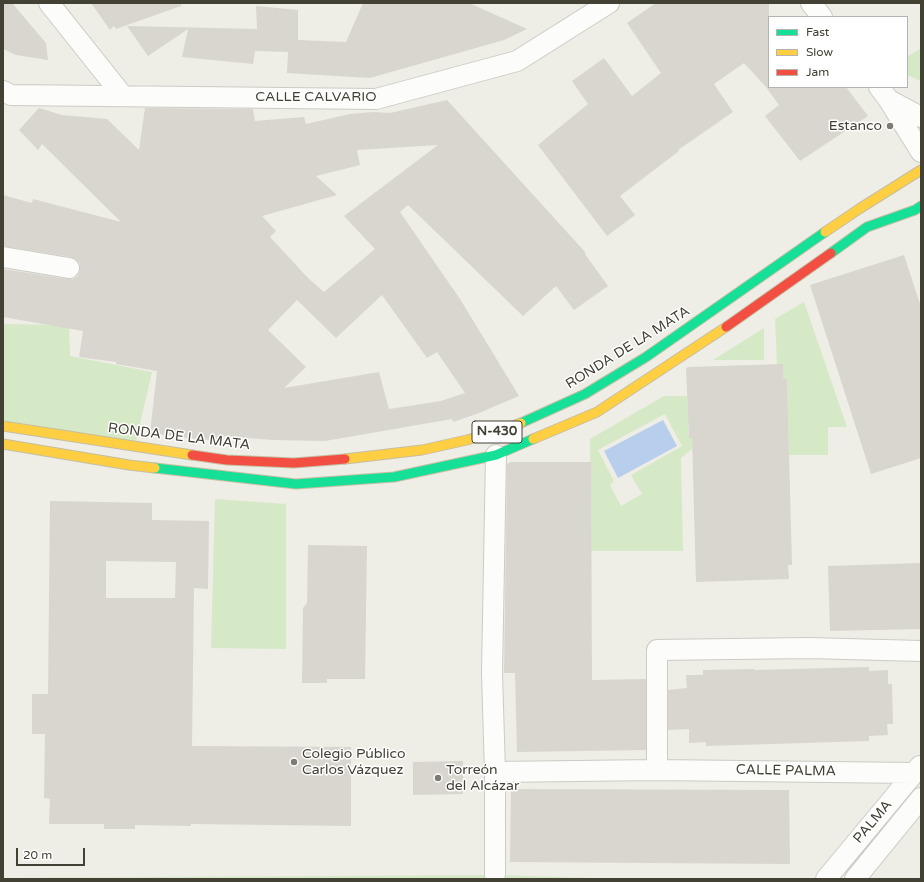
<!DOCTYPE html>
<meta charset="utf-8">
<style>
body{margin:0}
#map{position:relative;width:924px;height:882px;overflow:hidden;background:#eeede6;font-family:"Varela Round",sans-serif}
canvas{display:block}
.frame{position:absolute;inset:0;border:4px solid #434034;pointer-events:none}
.legend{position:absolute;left:768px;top:16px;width:140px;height:72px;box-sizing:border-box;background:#fff;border:1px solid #b4b3ae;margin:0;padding:5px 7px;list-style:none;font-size:12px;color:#434034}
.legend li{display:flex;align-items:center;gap:8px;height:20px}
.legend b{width:20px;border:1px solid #b4b3ae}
.scale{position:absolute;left:16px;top:848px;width:69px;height:18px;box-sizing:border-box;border:2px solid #434034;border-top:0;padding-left:5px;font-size:12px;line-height:14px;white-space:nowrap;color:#434034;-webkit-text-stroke:3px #fff;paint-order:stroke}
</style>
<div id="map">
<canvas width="924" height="882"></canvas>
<div class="frame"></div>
<ul class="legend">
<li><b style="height:5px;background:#16e098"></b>Fast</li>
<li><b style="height:5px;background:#ffcf43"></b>Slow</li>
<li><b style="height:5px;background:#f24e42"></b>Jam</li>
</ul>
<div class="scale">20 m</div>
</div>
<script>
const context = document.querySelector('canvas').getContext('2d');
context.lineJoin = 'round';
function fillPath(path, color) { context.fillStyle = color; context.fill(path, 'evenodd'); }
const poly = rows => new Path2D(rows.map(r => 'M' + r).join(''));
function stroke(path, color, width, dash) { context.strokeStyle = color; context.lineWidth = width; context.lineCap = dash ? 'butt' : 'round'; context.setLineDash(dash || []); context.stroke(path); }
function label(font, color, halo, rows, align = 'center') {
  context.font = font + ' "Varela Round",sans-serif'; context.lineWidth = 3; context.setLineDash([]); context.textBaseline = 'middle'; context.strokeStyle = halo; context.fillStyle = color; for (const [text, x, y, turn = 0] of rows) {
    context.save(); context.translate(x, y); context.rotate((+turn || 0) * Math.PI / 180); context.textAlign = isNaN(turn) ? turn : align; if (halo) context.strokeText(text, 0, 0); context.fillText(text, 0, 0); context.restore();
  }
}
const green = poly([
 [921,48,921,81,907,75,907,57],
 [804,302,847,427,828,427,828,455,789,455,787,379,783,379,783,364,777,365,775,319],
 [3,324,69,325,70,356,152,372,135,446,3,428],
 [764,328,764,360,713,360],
 [664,396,687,396,688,409,691,409,688,426,689,438,692,438,692,449,681,458,683,551,591,551,590,439],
 [665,414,682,446,631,475,642,494,621,506,610,485,614,481,598,450],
 [215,499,286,504,286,649,211,648],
 [495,875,625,879,3,879,3,878]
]);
const water = poly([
 [663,420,677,446,618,478,604,451]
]);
const building = poly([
 [3,3,12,3,46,43,48,60,16,55,3,49],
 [91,3,181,3,181,6,116,29,114,26,110,30],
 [363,3,469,3,527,29,504,40,370,78,287,73,288,52,255,51,253,64,182,57,188,29,148,56,127,26,257,29,256,6,298,10,298,40,346,42],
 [656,3,769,3,769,87,846,87,868,116,800,161,765,116,779,105,766,87,744,63,714,84,733,112,678,150,679,151,620,196,635,215,607,236,538,145,588,104,572,81,604,58,632,96,661,73,627,23],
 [447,100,586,253,585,254,608,286,574,310,556,286,523,316,408,205,400,212,460,299,519,396,479,413,453,422,452,419,325,441,273,440,222,436,222,441,187,438,150,433,157,371,116,364,116,362,79,357,83,331,3,317,3,269,68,279,73,279,78,276,80,270,80,264,76,259,71,257,3,246,3,195,32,203,33,199,121,222,42,144,38,150,19,130,39,108,62,115,107,119,139,150,145,108,253,109,255,121,304,117,306,124,350,114,373,112,390,113],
 [438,145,344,216,375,249,324,292,308,278,270,237,276,231,262,216,337,195,316,176,360,165,357,150],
 [382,295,427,358,437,352,465,393,441,401,389,409,379,372,284,388,306,367,268,330,297,300,336,338],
 [904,255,921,307,921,458,871,474,810,285],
 [783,364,783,379,787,379,792,565,788,565,789,579,696,582,692,438,689,438,686,368,689,367],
 [511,462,591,462,592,680,646,679,646,750,517,752,515,673,504,673,507,464],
 [50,501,152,503,152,520,209,521,208,589,194,588,192,746,351,747,351,826,191,824,191,826,135,825,135,829,104,829,104,824,49,824,50,799,44,798,45,734,32,734,32,694,48,694],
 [106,561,176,562,175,598,106,598],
 [308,545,367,546,365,679,327,679,327,683,302,683,303,608,307,603],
 [921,563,921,629,830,631,828,566],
 [869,667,869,671,888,670,888,684,892,684,893,724,887,724,888,735,869,736,869,741,706,746,706,742,689,743,689,729,668,730,668,690,687,688,686,675,703,675,703,670,754,669,754,670],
 [463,761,463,794,413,795,413,762],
 [511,789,789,790,790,864,510,862]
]);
const street = poly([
 [49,3,123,96],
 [811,3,822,17],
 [879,87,888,99,921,152],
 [3,91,11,95,376,99,517,61,609,3],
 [889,100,921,117],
 [3,257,69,268],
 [657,770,914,773],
 [495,772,657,770,657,650,809,648,921,651],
 [495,875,495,772,492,673,496,455],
 [826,879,920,766],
 [855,879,921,798]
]);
const fast = poly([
 [831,253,867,227,915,210,921,206],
 [521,423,585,394,646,357,825,232],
 [155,468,296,484,394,477,496,455,533,439]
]);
const slow = poly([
 [825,232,859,209,921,170],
 [3,426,192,455],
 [533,439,597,412,726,327],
 [3,444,129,465,155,468],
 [345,459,422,450,467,440,499,431,521,423]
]);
const jam = poly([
 [726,327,831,253],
 [192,455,227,460,294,463,345,459]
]);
const markers = [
 [890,126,4,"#7f7d72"],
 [294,762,4,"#7f7d72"],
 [438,778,4,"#7f7d72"]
];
const shields = [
 [497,432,50]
];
const shieldNames = [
 ["N-430",497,432]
];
const streetNames = [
 ["CALLE CALVARIO",316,97],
 ["RONDA DE LA MATA",628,348,-32],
 ["RONDA DE LA MATA",179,437,7],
 ["CALLE PALMA",786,771,1],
 ["PALMA",873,822,-50]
];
const poiNames = [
 ["Estanco",882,126,"right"],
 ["Colegio Público",302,754],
 ["Carlos Vázquez",302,770],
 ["Torreón",446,770],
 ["del Alcázar",446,786]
];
fillPath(green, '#d6e9c6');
fillPath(water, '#b7ceec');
fillPath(building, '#d8d6cf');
stroke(street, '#cccbc4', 22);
stroke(fast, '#c5bea2', 11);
stroke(slow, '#c5bea2', 11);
stroke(jam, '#c5bea2', 11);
stroke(street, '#fcfcfb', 20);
stroke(fast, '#16e098', 9);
stroke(slow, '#ffcf43', 9);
stroke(jam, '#f24e42', 9);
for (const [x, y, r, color] of markers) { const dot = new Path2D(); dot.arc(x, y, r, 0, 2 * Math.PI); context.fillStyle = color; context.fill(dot); stroke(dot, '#fff', 1.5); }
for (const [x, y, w] of shields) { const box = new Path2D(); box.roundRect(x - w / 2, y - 11, w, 22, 3); context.fillStyle = '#fff'; context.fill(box); stroke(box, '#434034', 1); }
label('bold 13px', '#434034', null, shieldNames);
label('14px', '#434034', '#fff', streetNames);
label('14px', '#434034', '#fff', poiNames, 'left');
</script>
